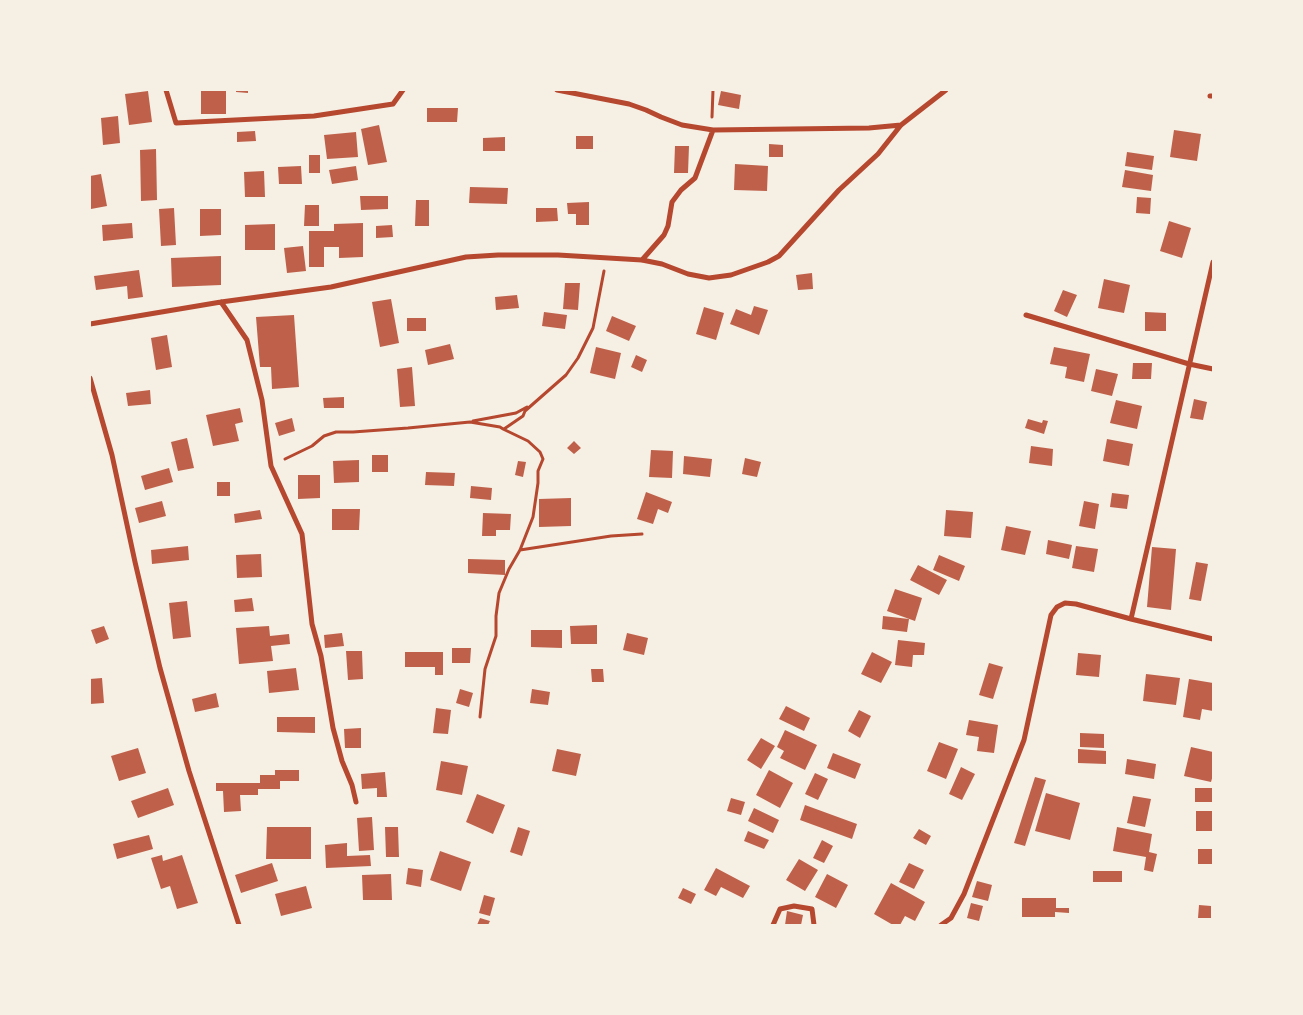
<!DOCTYPE html>
<style>
body{margin:0}
#map{position:relative;width:1303px;height:1015px;overflow:hidden;background:#f6efe4;font-family:Mulish,sans-serif}
canvas{display:block}
.frame{position:absolute;inset:0;border:91px solid #f6efe4;pointer-events:none}
</style>
<div id="map">
<canvas width="1303" height="1015"></canvas>
<div class="frame"></div>
</div>
<script>
const context = document.querySelector('canvas').getContext('2d');
context.lineJoin = 'round';
function fillPath(path, color) { context.fillStyle = color; context.fill(path, 'evenodd'); }
const poly = rows => new Path2D(rows.map(r => 'M' + r).join(''));
function stroke(path, color, width, dash) { context.strokeStyle = color; context.lineWidth = width; context.lineCap = dash ? 'butt' : 'round'; context.setLineDash(dash || []); context.stroke(path); }
const building = poly([
 [201,90,226,90,226,114,201,114],
 [236,90,248,90,248,93,236,92],
 [148,91,152,122,129,125,125,94],
 [721,91,741,95,739,109,718,105],
 [427,108,458,108,457,122,427,122],
 [118,116,120,143,103,145,101,118],
 [379,125,387,162,368,165,361,129],
 [1174,130,1201,134,1197,161,1170,157],
 [255,131,256,141,237,142,237,132],
 [356,132,358,157,327,159,324,135],
 [576,136,593,136,593,149,576,149],
 [505,137,505,151,483,151,483,138],
 [769,144,783,145,783,157,769,157],
 [675,146,689,146,688,173,674,173],
 [156,149,157,200,141,201,140,150],
 [1127,152,1154,156,1152,170,1125,166],
 [309,155,320,155,320,173,309,173],
 [735,164,768,166,767,191,734,190],
 [301,166,302,184,279,184,278,167],
 [356,166,358,180,332,184,329,170],
 [1125,170,1153,175,1151,191,1122,187],
 [264,171,265,197,245,197,244,172],
 [101,174,107,206,91,209,90,202,90,176],
 [470,187,508,188,507,204,469,203],
 [360,196,388,196,388,209,361,210],
 [1137,197,1151,198,1150,214,1136,213],
 [416,200,429,200,429,226,415,226],
 [589,202,589,225,576,225,576,214,568,214,567,203],
 [305,205,319,205,319,226,304,226],
 [174,208,176,245,161,246,159,209],
 [536,208,557,208,558,221,536,222],
 [200,209,221,209,221,235,200,236],
 [1169,221,1191,228,1182,258,1160,251],
 [132,223,133,238,103,241,102,225],
 [363,223,363,257,339,258,339,247,324,247,324,267,309,267,309,231,334,231,334,224],
 [275,224,275,250,245,250,245,225],
 [392,225,393,237,376,238,376,226],
 [303,246,306,271,287,273,284,248],
 [221,256,221,285,172,287,171,258],
 [139,270,143,297,128,299,127,286,96,290,94,276],
 [812,273,813,289,798,290,796,275],
 [1104,279,1130,285,1124,313,1098,308],
 [565,283,580,283,578,310,563,309],
 [1063,290,1077,295,1067,317,1054,311],
 [517,295,519,308,496,310,495,297],
 [391,299,399,343,380,347,372,302],
 [754,306,768,310,759,335,730,324,736,309,751,315],
 [704,307,724,313,716,340,696,334],
 [544,312,567,315,565,329,542,326],
 [1145,312,1166,313,1166,331,1145,331],
 [294,315,299,387,272,389,271,367,260,367,256,317],
 [612,316,636,326,629,341,606,331],
 [407,318,426,318,426,331,407,331],
 [167,335,172,367,156,370,151,338],
 [450,344,454,359,428,365,425,350],
 [596,347,621,353,615,379,590,373],
 [1054,347,1090,354,1084,382,1065,378,1067,367,1050,364],
 [636,355,647,360,642,372,631,367],
 [1133,363,1152,363,1151,379,1132,379],
 [412,367,415,406,400,407,397,369],
 [1096,369,1118,374,1112,396,1091,391],
 [150,390,151,404,128,406,126,393],
 [344,397,344,408,324,408,323,398],
 [1194,399,1207,402,1203,420,1190,418],
 [1116,400,1142,406,1137,429,1110,423],
 [240,408,243,422,235,424,239,441,213,446,206,415],
 [292,418,295,431,279,436,275,423],
 [1028,419,1042,423,1043,420,1048,421,1044,434,1025,428],
 [187,438,194,468,178,471,171,442],
 [1107,439,1133,444,1129,466,1103,461],
 [574,441,581,448,574,454,567,448],
 [1031,446,1053,449,1052,466,1029,463],
 [651,450,673,451,672,478,649,477],
 [372,455,388,455,388,472,372,472],
 [684,456,712,459,710,477,683,474],
 [745,458,761,462,757,477,742,474],
 [359,460,359,482,334,483,333,461],
 [518,461,526,462,523,477,515,475],
 [169,468,173,482,145,490,141,476],
 [426,472,455,473,454,486,425,485],
 [298,475,320,475,320,498,298,499],
 [217,482,230,482,230,496,217,496],
 [471,486,492,488,491,500,470,498],
 [646,492,672,502,668,513,658,509,653,524,637,519],
 [1112,493,1129,495,1127,509,1110,507],
 [571,498,571,526,539,527,539,499],
 [162,501,166,516,139,523,135,508],
 [1084,501,1099,504,1095,529,1079,526],
 [332,509,360,509,359,530,332,530],
 [260,510,262,519,235,523,234,514],
 [946,510,973,512,971,538,944,536],
 [483,513,511,514,510,530,496,530,496,536,482,536],
 [1006,526,1031,531,1025,555,1001,550],
 [1048,540,1072,545,1069,559,1046,554],
 [188,546,189,560,152,564,151,550],
 [1076,546,1098,549,1094,572,1072,568],
 [1152,547,1176,549,1171,610,1147,607],
 [261,554,262,577,237,578,236,555],
 [939,555,965,566,959,581,933,570],
 [468,559,505,560,505,575,468,573],
 [1196,562,1208,564,1201,601,1189,599],
 [918,565,947,580,939,595,910,580],
 [895,589,922,598,915,621,887,611],
 [252,598,254,611,235,612,234,600],
 [187,601,191,637,173,639,169,603],
 [883,616,909,619,907,632,882,629],
 [597,625,597,644,571,644,570,626],
 [104,626,109,639,96,644,91,630],
 [269,626,270,636,289,634,290,644,271,646,273,661,239,664,236,628],
 [531,630,562,630,562,648,531,647],
 [342,633,344,646,325,648,324,635],
 [627,633,648,638,644,655,623,650],
 [898,640,925,643,924,655,913,655,912,667,895,665],
 [452,648,471,648,470,663,452,663],
 [346,651,362,651,363,679,348,680],
 [405,652,443,652,443,675,435,675,435,667,405,667],
 [872,652,892,662,881,683,861,674],
 [1078,653,1101,655,1099,677,1076,675],
 [989,663,1003,667,993,699,979,695],
 [296,668,299,690,269,693,267,671],
 [591,669,603,669,604,682,592,682],
 [1146,674,1180,678,1176,705,1143,701],
 [102,678,104,703,90,704,90,679],
 [1189,679,1213,683,1213,711,1202,709,1200,720,1183,717],
 [460,689,473,693,469,707,456,703],
 [532,689,550,692,548,705,530,703],
 [216,693,219,707,195,712,192,699],
 [786,706,810,718,804,731,779,719],
 [436,708,451,710,448,734,433,733],
 [859,710,871,716,860,738,848,731],
 [277,717,315,717,315,733,277,732],
 [969,720,998,725,994,753,977,751,979,737,966,735],
 [361,728,361,748,345,748,344,729],
 [785,730,817,745,805,770,780,758,784,751,777,747],
 [1080,733,1104,734,1104,748,1080,747],
 [761,738,775,746,761,769,747,760],
 [939,742,958,749,946,779,927,771],
 [1191,747,1213,752,1213,775,1211,782,1184,776],
 [138,748,146,773,119,781,111,756],
 [557,749,581,754,576,776,552,771],
 [1078,749,1106,751,1106,764,1078,763],
 [833,753,861,764,855,779,827,768],
 [1127,759,1156,764,1154,779,1125,774],
 [441,761,468,766,462,795,436,790],
 [961,767,975,774,962,800,949,794],
 [275,770,299,770,299,781,280,781,280,789,258,789,258,795,240,795,241,811,224,812,223,791,216,791,216,783,260,783,260,775,275,775],
 [769,770,793,783,780,808,756,795],
 [385,772,387,797,377,797,377,788,362,789,361,774],
 [815,773,828,779,818,800,805,794],
 [1035,777,1046,780,1025,846,1014,843],
 [168,788,174,805,138,818,131,801],
 [1195,788,1213,788,1213,802,1195,802],
 [1046,793,1080,803,1070,840,1035,831],
 [477,794,505,805,493,834,466,822],
 [1133,796,1151,799,1145,827,1127,823],
 [731,798,745,802,741,815,727,811],
 [805,805,857,824,852,839,800,820],
 [754,808,779,820,773,833,748,821],
 [1196,811,1212,811,1212,831,1196,831],
 [372,817,374,850,359,851,357,818],
 [267,827,311,827,311,859,266,859],
 [385,827,398,827,399,857,386,857],
 [518,827,530,831,522,856,510,852],
 [1117,827,1152,834,1149,852,1157,854,1153,872,1144,870,1146,857,1113,851],
 [919,829,931,836,926,845,913,838],
 [748,831,769,840,764,849,744,841],
 [149,835,153,849,117,859,113,844],
 [822,840,833,846,824,863,813,858],
 [347,843,347,856,370,855,371,866,326,868,325,845],
 [1198,849,1212,849,1212,864,1198,864],
 [440,851,471,862,461,891,430,880],
 [162,855,163,861,182,855,198,903,177,909,170,886,161,889,151,858],
 [799,859,818,870,805,891,786,880],
 [272,863,278,881,241,893,235,875],
 [909,863,924,870,914,889,899,882],
 [408,868,423,870,421,887,406,884],
 [716,868,750,886,743,898,721,887,716,896,704,890],
 [1093,871,1122,871,1122,882,1093,882],
 [391,874,392,900,363,900,362,875],
 [827,874,848,885,836,908,815,897],
 [977,881,992,885,988,901,972,897],
 [891,883,925,902,915,921,905,916,900,925,893,925,874,914],
 [306,886,312,908,281,916,275,894],
 [683,888,696,894,691,904,678,898],
 [484,895,495,898,490,916,479,913],
 [1022,898,1056,898,1056,908,1069,908,1069,913,1055,912,1055,917,1022,917],
 [971,903,983,906,979,921,967,918],
 [1199,905,1211,906,1211,918,1198,918],
 [787,911,803,915,801,925,785,925],
 [480,918,490,921,488,925,477,925]
]);
const path = poly([
 [712,117,713,90],
 [473,421,516,413,527,407],
 [504,429,523,416,525,411,566,375,578,358,593,328,604,271],
 [285,459,312,446,324,436,336,432,353,432,408,428,470,422,500,427,503,429,528,441,540,452,543,459,538,471,538,483,533,517,520,550,509,569,499,593,496,616,496,636,485,669,480,717],
 [520,550,611,536,642,534]
]);
const minor = poly([
 [166,90,176,123,314,116,393,104,403,90],
 [557,90,629,104,646,110,661,117,682,125,713,130],
 [1210,96,1213,96],
 [642,260,664,235,668,226,672,202,681,190,695,178,713,130,869,128,901,125],
 [221,302,247,340,262,400,271,466,302,534,312,624,321,656,333,728,342,761,352,785,356,802],
 [1026,315,1189,364,1213,369],
 [90,324,221,302,331,287,466,257,498,255,558,255,642,260,662,264,688,274,709,278,731,275,768,262,779,256,839,190,878,154,901,125,946,90],
 [90,378,112,455,135,562,160,668,189,771,239,925],
 [1131,619,1213,262],
 [773,925,780,909,794,906,812,909,814,925],
 [941,925,951,918,964,894,1024,740,1051,615,1057,607,1065,603,1076,604,1131,619,1213,639]
]);
fillPath(building, '#bf614a');
stroke(path, '#b5482f', 3);
stroke(minor, '#b5482f', 5);
</script>
